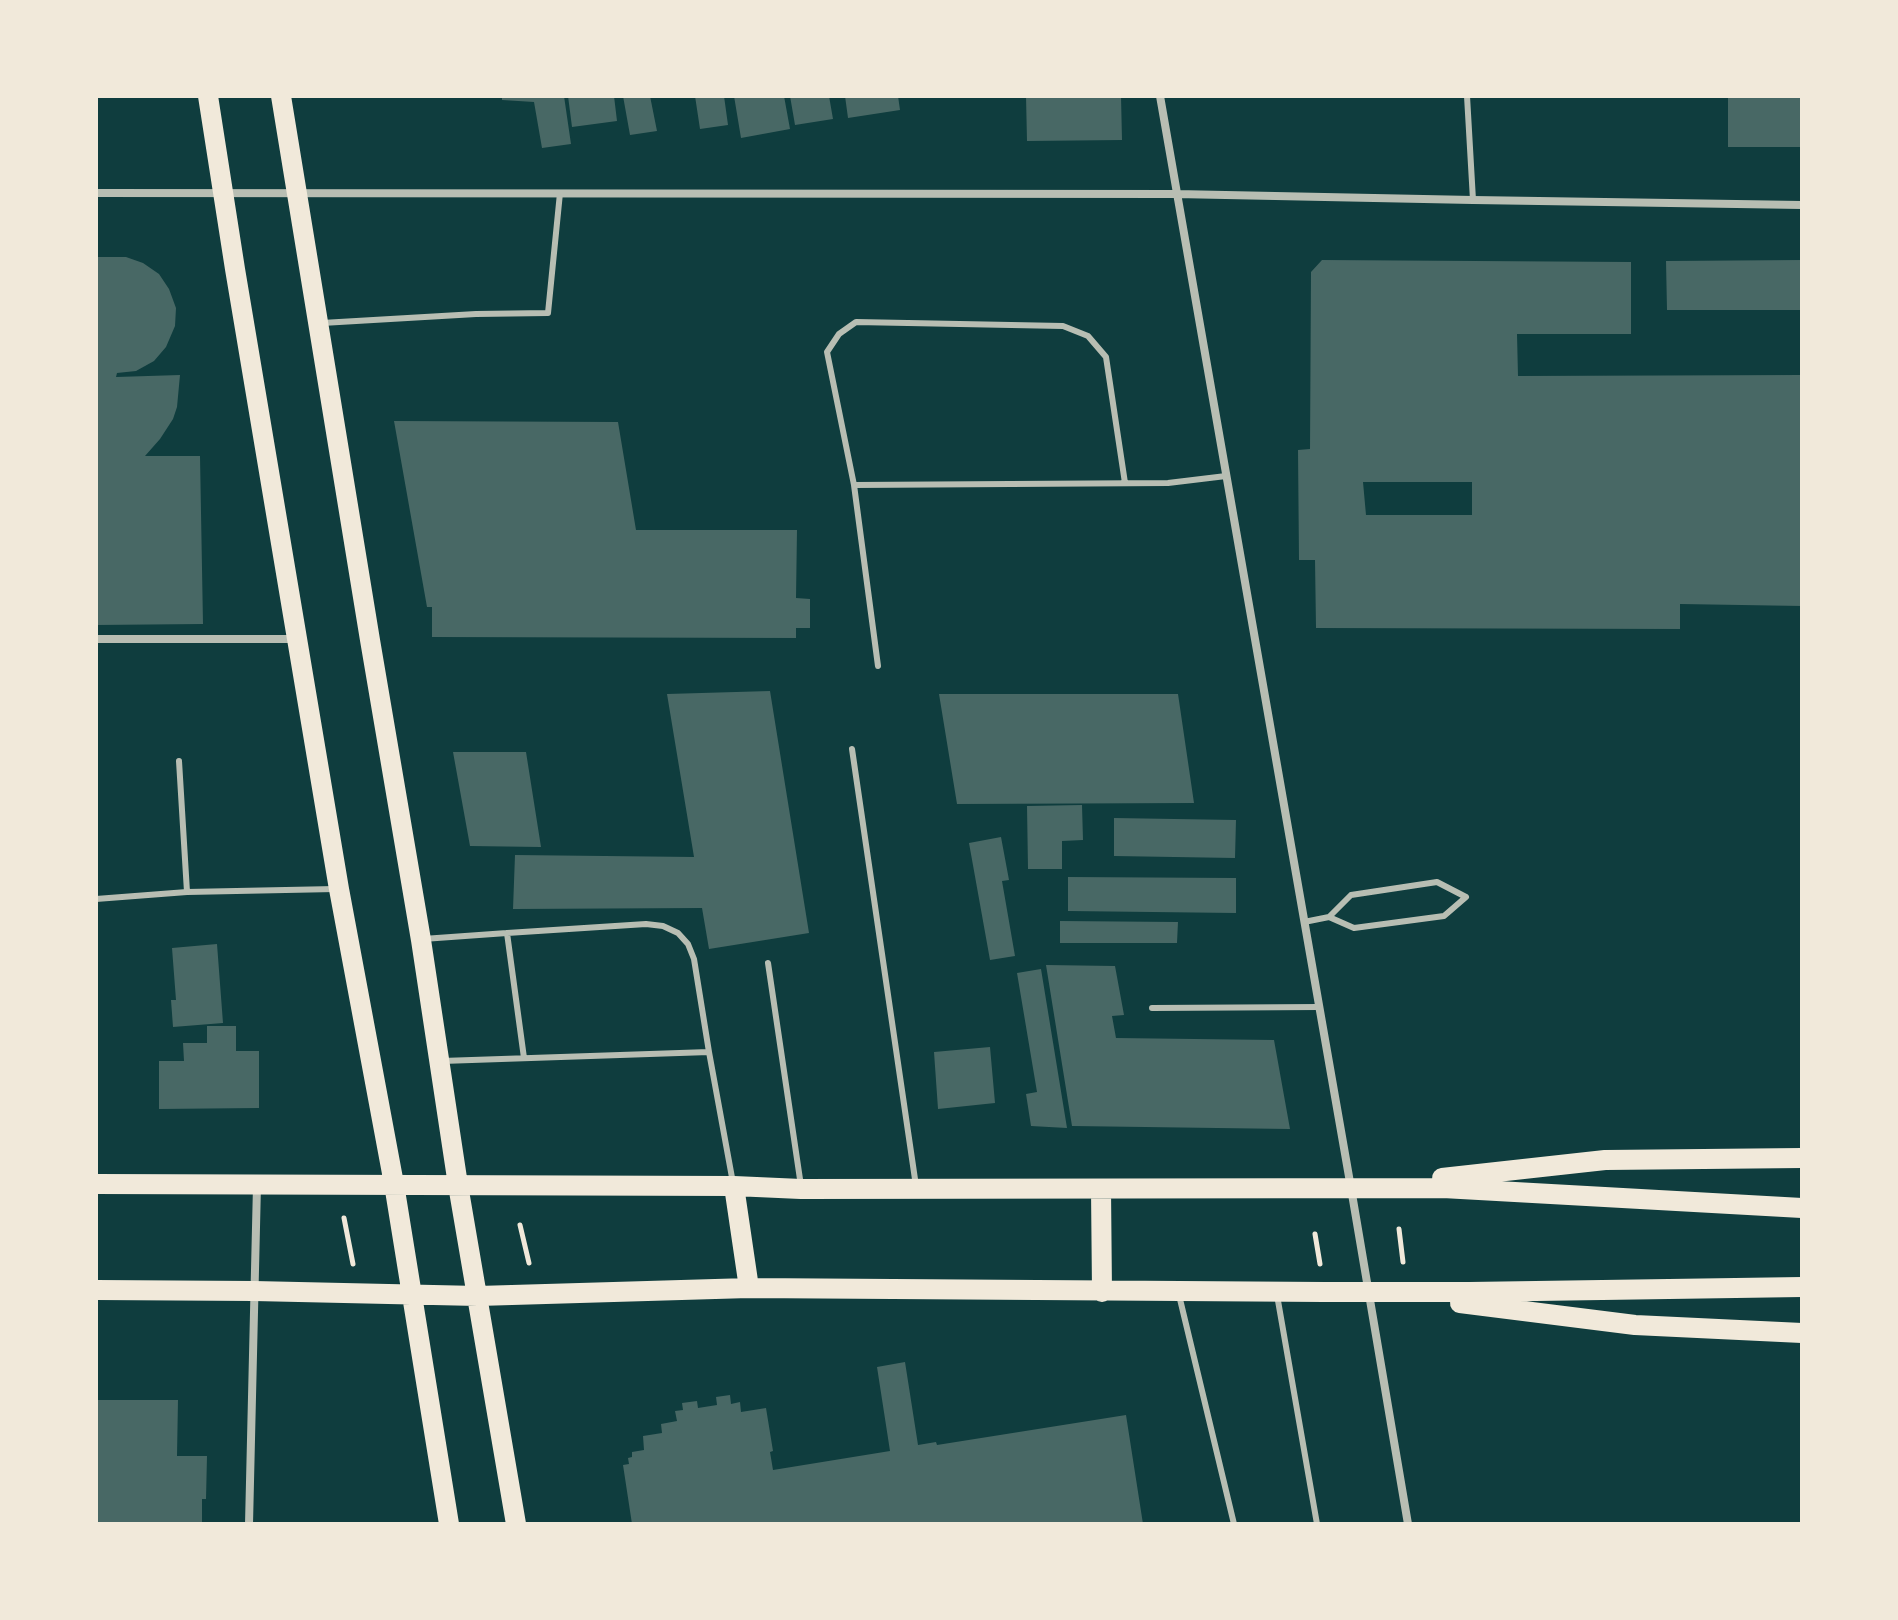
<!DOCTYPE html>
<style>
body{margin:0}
#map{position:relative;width:1898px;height:1620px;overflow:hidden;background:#0f3d3e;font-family:"Sofia Sans Condensed",sans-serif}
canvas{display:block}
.frame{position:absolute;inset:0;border:98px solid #f1e9da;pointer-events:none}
</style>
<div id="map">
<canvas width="1898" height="1620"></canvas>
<div class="frame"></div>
</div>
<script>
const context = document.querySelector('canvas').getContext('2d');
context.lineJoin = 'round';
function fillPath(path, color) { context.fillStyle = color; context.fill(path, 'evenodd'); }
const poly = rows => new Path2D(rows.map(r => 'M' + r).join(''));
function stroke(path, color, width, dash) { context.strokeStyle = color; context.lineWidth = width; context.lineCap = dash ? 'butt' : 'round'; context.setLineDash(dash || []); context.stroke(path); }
const building = poly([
 [502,96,564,96,571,144,542,148,534,102,502,100],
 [568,96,614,96,617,121,572,127],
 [623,96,650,96,657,131,630,135],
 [695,96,724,96,728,125,700,129],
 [734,96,784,96,790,129,741,138],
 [790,96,829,96,833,119,795,125],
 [845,96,898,96,900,110,848,118],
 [1026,96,1121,96,1122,140,1027,141],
 [1728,96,1802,96,1802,147,1728,147],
 [96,257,126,257,143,263,159,274,169,289,176,308,175,326,166,347,154,361,136,371,117,373,116,377,180,375,177,407,173,419,160,439,145,456,200,456,203,624,96,625],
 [1322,260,1631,262,1631,334,1517,334,1518,376,1802,375,1802,606,1680,604,1680,629,1316,628,1315,560,1299,560,1298,450,1310,449,1311,272],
 [1363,482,1472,482,1472,515,1366,515],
 [1802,260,1802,310,1667,310,1666,261],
 [394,421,618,422,636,530,797,530,796,598,810,599,810,628,796,628,796,638,432,637,432,607,427,607],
 [770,691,809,933,709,949,702,908,513,909,515,855,694,857,667,694],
 [939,694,1178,694,1194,803,957,804],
 [453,752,526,752,541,847,470,846],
 [1082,805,1083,840,1062,841,1062,869,1028,869,1027,806],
 [1114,818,1236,820,1235,858,1114,856],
 [1001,837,1009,880,1002,881,1015,956,990,960,969,843],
 [1068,877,1236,878,1236,913,1068,911],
 [1060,921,1178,922,1177,943,1060,943],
 [217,944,223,1023,173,1027,171,1000,176,1000,172,948],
 [1046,965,1115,966,1124,1015,1112,1016,1116,1038,1274,1040,1290,1129,1072,1126],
 [1041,969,1067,1128,1031,1126,1026,1094,1037,1092,1017,973],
 [207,1026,236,1026,236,1051,259,1051,259,1108,159,1109,159,1061,184,1061,183,1043,207,1043],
 [990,1047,995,1103,938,1109,934,1052],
 [905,1362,918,1445,936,1442,937,1445,1126,1415,1143,1524,632,1524,623,1465,629,1464,628,1458,632,1457,632,1452,644,1450,643,1436,662,1433,661,1424,677,1421,675,1411,683,1410,682,1403,697,1401,698,1408,717,1405,716,1397,730,1395,731,1404,740,1402,741,1412,766,1408,773,1451,770,1452,773,1470,890,1451,877,1367],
 [96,1400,178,1400,177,1456,207,1456,206,1499,202,1499,202,1524,96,1524]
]);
const path = poly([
 [344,1218,353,1264],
 [520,1225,529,1263],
 [1399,1229,1403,1262],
 [1315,1234,1320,1264]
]);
const service = poly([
 [1467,96,1473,200],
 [322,323,476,314,548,313,560,193],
 [854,485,827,352,839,334,856,322,1063,326,1088,336,1106,357,1125,483],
 [878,666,854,485,1168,483,1226,476],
 [852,749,916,1186],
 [179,761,187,892,335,889],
 [96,899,187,892],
 [1304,922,1329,917,1354,928,1444,916,1466,897,1437,882,1351,895,1329,917],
 [423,939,507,933],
 [768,963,801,1186],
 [1152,1008,1319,1007],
 [524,1058,507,933,646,924,663,926,678,933,688,944,694,959,709,1052],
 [442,1061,709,1052,733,1183],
 [1179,1295,1234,1524],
 [1277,1295,1317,1524]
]);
const minor = poly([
 [1160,96,1351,1188,1408,1524],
 [96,193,1176,194,1473,200,1802,205],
 [96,639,297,639],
 [249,1524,257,1185]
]);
const primary = poly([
 [208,96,235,269,339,889,394,1184,449,1524],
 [281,96,370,640,421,940,458,1185,516,1524],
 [1442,1178,1605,1160,1802,1158],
 [96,1184,734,1186,801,1189,1443,1188,1802,1208],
 [734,1186,749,1288],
 [1101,1189,1102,1292],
 [96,1290,254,1291,478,1296,749,1288,1324,1292,1469,1292,1802,1287],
 [1460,1303,1635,1325,1802,1333]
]);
fillPath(building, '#486865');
stroke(path, '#f1e9da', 5);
stroke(service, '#b8beb3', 6);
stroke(minor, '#b8beb3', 8);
stroke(primary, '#f1e9da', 20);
</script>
